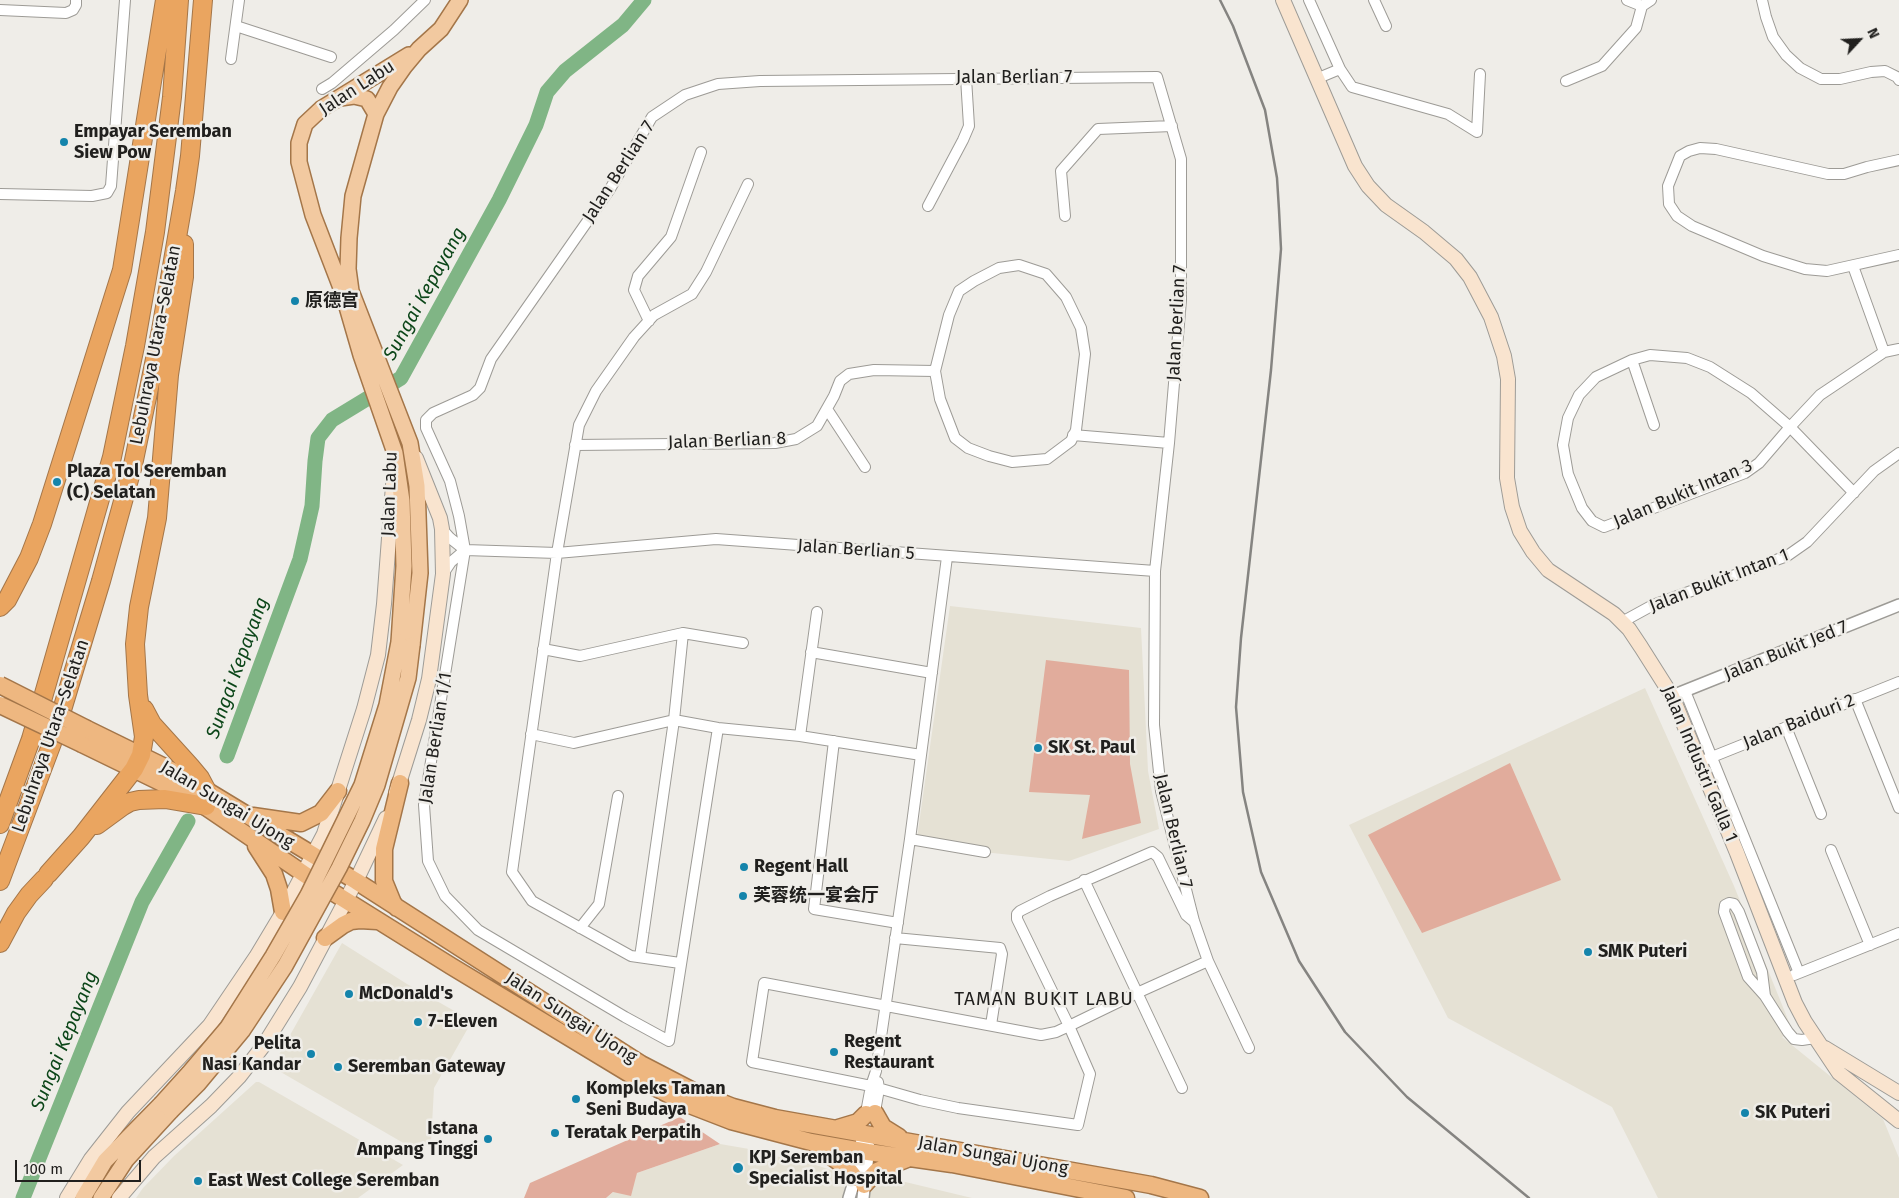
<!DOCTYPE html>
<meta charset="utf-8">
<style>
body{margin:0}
#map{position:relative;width:1899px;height:1198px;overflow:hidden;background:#efede8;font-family:"Fira Sans",sans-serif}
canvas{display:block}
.north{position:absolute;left:1834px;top:15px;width:50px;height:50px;-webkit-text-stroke:4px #efede8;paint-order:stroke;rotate:65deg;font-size:14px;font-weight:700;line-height:20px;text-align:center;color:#21201e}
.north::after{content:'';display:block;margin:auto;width:18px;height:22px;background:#21201e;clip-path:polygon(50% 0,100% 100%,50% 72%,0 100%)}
.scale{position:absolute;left:15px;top:1160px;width:126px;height:22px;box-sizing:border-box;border:2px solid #21201e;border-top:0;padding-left:6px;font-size:15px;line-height:18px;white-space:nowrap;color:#21201e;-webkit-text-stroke:4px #efede8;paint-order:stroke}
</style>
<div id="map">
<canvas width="1899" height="1198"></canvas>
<div class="north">N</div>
<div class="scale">100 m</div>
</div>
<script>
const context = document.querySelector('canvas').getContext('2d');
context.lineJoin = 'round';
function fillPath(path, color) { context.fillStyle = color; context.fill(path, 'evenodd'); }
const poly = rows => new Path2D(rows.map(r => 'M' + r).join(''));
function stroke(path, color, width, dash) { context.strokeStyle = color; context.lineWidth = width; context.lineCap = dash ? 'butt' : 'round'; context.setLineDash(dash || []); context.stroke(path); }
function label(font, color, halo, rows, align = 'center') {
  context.font = font + ' "Fira Sans","Noto Sans SC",sans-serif'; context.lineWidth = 5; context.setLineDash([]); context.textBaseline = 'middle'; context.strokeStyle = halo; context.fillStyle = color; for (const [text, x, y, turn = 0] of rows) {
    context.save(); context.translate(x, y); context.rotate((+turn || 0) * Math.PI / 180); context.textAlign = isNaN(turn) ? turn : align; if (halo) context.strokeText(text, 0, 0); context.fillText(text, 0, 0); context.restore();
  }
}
const built = poly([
 [950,606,1141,628,1148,771,1159,829,1069,861,916,845],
 [1645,688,1734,886,1793,1032,1782,1037,1883,1119,1899,1158,1899,1198,1658,1198,1612,1107,1448,1018,1349,825],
 [342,943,407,984,472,1021,434,1088,431,1143,419,1152,272,1067],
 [256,1082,259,1082,403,1165,358,1198,136,1198,143,1188,174,1156],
 [720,1144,755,1150,790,1160,810,1163,846,1175,843,1198,606,1198,637,1173],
 [872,1174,972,1198,865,1198]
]);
const green = poly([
 [1046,660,1129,670,1130,764,1141,823,1082,839,1090,795,1029,792],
 [1510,763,1561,880,1422,933,1368,835],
 [680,1117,720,1144,637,1173,631,1196,613,1192,606,1198,524,1198,530,1183]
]);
const river = poly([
 [227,756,300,559,312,506,315,461,318,438,332,420,401,378,499,200,536,125,547,92,565,71,623,25,644,0],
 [23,1198,142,902,188,821]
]);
const minor = poly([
 [1309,0,1340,69,1352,87,1448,114,1477,132,1480,74],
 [1374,0,1386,26],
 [1627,0,1642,6],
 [1762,0,1766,17,1773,37,1786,55,1800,68,1821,79,1840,79,1871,72,1885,71,1897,77,1899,80],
 [0,10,66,13,73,10,76,5,76,0],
 [236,26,331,57],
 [231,59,239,0],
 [1316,79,1340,69],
 [1566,81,1602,66,1636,28,1642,6,1651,0],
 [322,89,332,83,394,30,425,0],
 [1899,160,1867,167,1844,174,1828,174,1716,149,1700,148,1689,151,1680,156,1668,186,1669,204,1677,216,1692,226,1763,256,1805,269,1827,271,1899,255],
 [0,194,92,196,107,193,111,186,125,0],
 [928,206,963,140,969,126,966,78],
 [1065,216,1061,171,1098,129,1172,126],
 [1019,265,1046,274,1066,297,1081,328,1085,354,1076,430,1071,441,1047,459,1012,462,989,456,968,448,955,438,940,399,935,371,949,315,959,291,974,281,999,268,1019,265],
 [1853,266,1884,352],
 [649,321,634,290,638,276,671,237,701,152],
 [1632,360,1654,425],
 [827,409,865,467],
 [1073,435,1169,443],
 [575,445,775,443,796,439,817,426,834,396,840,381,849,374,874,370,935,371],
 [1854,493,1790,427,1751,393,1710,367,1687,358,1650,355,1632,360,1596,377,1579,395,1568,418,1563,445,1568,474,1582,508,1592,521,1604,527,1745,473,1759,463,1790,427,1820,395,1884,352,1899,349],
 [442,529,450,538,465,550,557,553,716,539,1155,571],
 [443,574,451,562,465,550],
 [1622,622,1653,605,1787,556,1807,542,1874,471,1899,453],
 [543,649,580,656,683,633,743,643],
 [811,652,932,673],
 [1685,691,1799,973],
 [1855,699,1899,808],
 [1786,727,1821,814],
 [718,728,669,1041,625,1017,478,930,445,896,428,861,424,805,465,550,459,516,450,481,426,428,426,420,433,413,473,395,480,388,491,359,610,189,652,117,685,95,718,84,760,81,1157,77,1181,159,1181,300,1169,443,1155,571,1154,725,1161,791,1194,921,1208,961,1249,1048],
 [531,734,574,743,674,720,718,728,800,736,921,755],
 [800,736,817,612],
 [834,741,814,909,898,923],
 [1707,759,1899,682],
 [910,839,985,852],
 [1831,850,1870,945],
 [1084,880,1182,1088],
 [1193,921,1186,915,1158,857,1152,852,1050,896,1020,911,1017,914,1017,919,1069,1026,1090,1074,1078,1125,958,1108,920,1100,871,1086,752,1062,764,983,1041,1035,1056,1032,1069,1026,1137,993,1208,961],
 [580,928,599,904,618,796],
 [895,938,1000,948,1002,954,991,1025],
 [640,957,674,720,683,633],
 [680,963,631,956,532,901,512,872,557,553,579,425,596,391,634,337,654,315,692,294,706,272,748,184],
 [1794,975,1899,933],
 [1765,996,1762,972,1739,912,1734,904,1729,903,1725,905,1724,912,1748,977,1765,996,1788,1032,1794,1039,1802,1040,1815,1038],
 [874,1117,879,1089,878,1082],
 [865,1118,871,1086,876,1071,910,839,947,557]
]);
const tertiary = poly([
 [1672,696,1899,605],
 [849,1198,855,1178,863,1134],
 [863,1198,869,1147]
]);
const secondary = poly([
 [1283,0,1355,166,1368,186,1386,205,1424,232,1456,259,1470,277,1491,317,1504,356,1508,379,1507,478,1512,507,1520,531,1533,552,1548,570,1614,614,1629,629,1641,647,1672,696,1737,853,1795,1003,1805,1022,1839,1073,1899,1121],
 [396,793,419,720,429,679,443,574,442,529,440,518,416,458],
 [1825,1048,1899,1093],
 [67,1198,91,1159,128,1112,210,1025,256,957,283,912,324,834,364,709,378,655,384,604,394,472],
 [119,1198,154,1157,211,1106,239,1077,264,1045,300,987,356,881,386,818]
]);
const primary = poly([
 [340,98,354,96,367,99,376,114],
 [399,642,404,566,402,501,395,453,361,355,343,293,313,215,299,162,299,143,305,124,321,109,409,55],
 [412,645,420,573,417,486,410,443,351,291,348,269,349,238,353,196,376,114,390,87,404,67,419,49,441,29,460,0],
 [83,1198,105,1161,161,1104],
 [101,1198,126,1160,171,1111]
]);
const trunk = poly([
 [87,729,181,775,356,881,641,1064,695,1092,733,1107,775,1118,1151,1185,1200,1198],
 [82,744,191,797,310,878,451,966,633,1076,687,1104,731,1121,811,1142,868,1152,952,1164,1126,1198],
 [253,816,301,823,321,813,338,791],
 [256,846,274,874,279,889,283,912],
 [397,908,393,903,384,881,384,849,400,783],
 [325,938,343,925,351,921,360,920,377,921],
 [875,1113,883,1127,899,1137],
 [838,1128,858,1122,866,1114],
 [817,1146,847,1168,855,1178],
 [864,1185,877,1171,907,1159]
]);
const motorway = poly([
 [0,607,7,600,29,558,42,524,122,270,165,0],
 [144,709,152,724,190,766,200,778,208,793],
 [0,824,31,739,112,457,135,346,155,232,172,97,179,0],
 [97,825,123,806,130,802,139,800,165,799,206,806],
 [48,874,81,837,134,769,141,755,144,737,138,695,135,644,139,607,157,518,169,375,184,277,184,244],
 [0,881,52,743,101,581,133,465,161,330,185,191,190,156,203,0],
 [0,943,16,913,29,895,44,879]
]);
const rail = poly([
 [1220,0,1233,26,1265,110,1277,178,1279,210,1281,249,1271,370,1241,638,1236,707,1243,792,1261,872,1299,961,1345,1032,1407,1097,1529,1198]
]);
const primaryBridge = poly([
 [161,1104,189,1073,228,1027,273,956,308,895,362,785,387,705,399,642],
 [171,1111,198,1084,242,1031,285,966,339,868,362,821,377,785,408,678,412,645]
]);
const trunkBridge = poly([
 [0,685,87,729],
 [0,705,82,744]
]);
const markers = [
 [64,142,5,"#1484ab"],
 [295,301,5,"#1484ab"],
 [57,482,5,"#1484ab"],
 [1038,748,5,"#1484ab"],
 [744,867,5,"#1484ab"],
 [743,896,5,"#1484ab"],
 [1588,952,5,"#1484ab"],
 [349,994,5,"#1484ab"],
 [418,1022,5,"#1484ab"],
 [834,1052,5,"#1484ab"],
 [311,1054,5,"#1484ab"],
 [338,1067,5,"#1484ab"],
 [576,1099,5,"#1484ab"],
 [1745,1113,5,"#1484ab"],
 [555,1133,5,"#1484ab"],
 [488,1139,5,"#1484ab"],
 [738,1168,6,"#1484ab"],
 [198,1181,5,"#1484ab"]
];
const streetNames = [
 ["Jalan Berlian 7",1014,78],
 ["Jalan Labu",357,88,-33],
 ["Jalan Berlian 7",619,172,-57],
 ["Jalan berlian 7",1177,323,-87],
 ["Lebuhraya Utara–Selatan",156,345,-79],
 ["Jalan Berlian 8",727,441,-2],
 ["Jalan Labu",390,494,-88],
 ["Jalan Bukit Intan 3",1683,494,-23],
 ["Jalan Berlian 5",856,550,4],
 ["Jalan Bukit Intan 1",1719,581,-21],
 ["Jalan Bukit Jed 7",1786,651,-22],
 ["Jalan Baiduri 2",1799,722,-22],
 ["Lebuhraya Utara–Selatan",51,736,-71],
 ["Jalan Berlian 1/1",436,738,-81],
 ["Jalan Industri Galla 1",1699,764,67],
 ["Jalan Sungai Ujong",227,805,31],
 ["Jalan Berlian 7",1173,831,77],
 ["Jalan Sungai Ujong",571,1018,33],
 ["Jalan Sungai Ujong",993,1156,10]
];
const poiNames = [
 ["Empayar Seremban",74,132],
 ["Siew Pow",74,153],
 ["原德宫",305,301],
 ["Plaza Tol Seremban",67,472],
 ["(C) Selatan",67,493],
 ["SK St. Paul",1048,748],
 ["Regent Hall",754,867],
 ["芙蓉统一宴会厅",753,896],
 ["SMK Puteri",1598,952],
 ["McDonald's",359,994],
 ["7-Eleven",428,1022],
 ["Regent",844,1042],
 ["Restaurant",844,1063],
 ["Pelita",301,1044,"right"],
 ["Nasi Kandar",301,1065,"right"],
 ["Seremban Gateway",348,1067],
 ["Kompleks Taman",586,1089],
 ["Seni Budaya",586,1110],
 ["SK Puteri",1755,1113],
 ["Istana",478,1129,"right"],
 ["Ampang Tinggi",478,1150,"right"],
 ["Teratak Perpatih",565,1133],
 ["KPJ Seremban",749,1158],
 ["Specialist Hospital",749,1179],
 ["East West College Seremban",208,1181]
];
const waterNames = [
 ["Sungai Kepayang",425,294,-61],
 ["Sungai Kepayang",238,668,-70],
 ["Sungai Kepayang",65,1041,-68]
];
const neighbourhoodNames = [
 ["TAMAN BUKIT LABU",1044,1000]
];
fillPath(built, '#e5e1d4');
fillPath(green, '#e1ac9c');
stroke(river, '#80b585', 15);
stroke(minor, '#9d9b96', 12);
stroke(tertiary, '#9d9b96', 14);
stroke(secondary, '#9d9b96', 16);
stroke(primary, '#a47649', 18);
stroke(trunk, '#a47649', 19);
stroke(motorway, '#a47649', 20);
stroke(minor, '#fff', 10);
stroke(tertiary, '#fff', 11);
stroke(secondary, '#f9e4cf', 14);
stroke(primary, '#f2c9a0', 15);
stroke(trunk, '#eeb780', 16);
stroke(motorway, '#eaa560', 18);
stroke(rail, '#858481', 2.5);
stroke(primaryBridge, '#a47649', 18, []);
stroke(trunkBridge, '#a47649', 19, []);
stroke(primaryBridge, '#f2c9a0', 15);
stroke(trunkBridge, '#eeb780', 16);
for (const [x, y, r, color] of markers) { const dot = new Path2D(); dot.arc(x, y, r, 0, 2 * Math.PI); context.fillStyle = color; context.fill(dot); stroke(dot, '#efede8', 2); }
label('18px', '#21201e', '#efede8', streetNames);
label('bold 18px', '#21201e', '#efede8', poiNames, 'left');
label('italic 19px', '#0c4619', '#efede8', waterNames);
context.letterSpacing = '1px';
label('19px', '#21201e', '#efede8', neighbourhoodNames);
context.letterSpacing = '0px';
</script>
